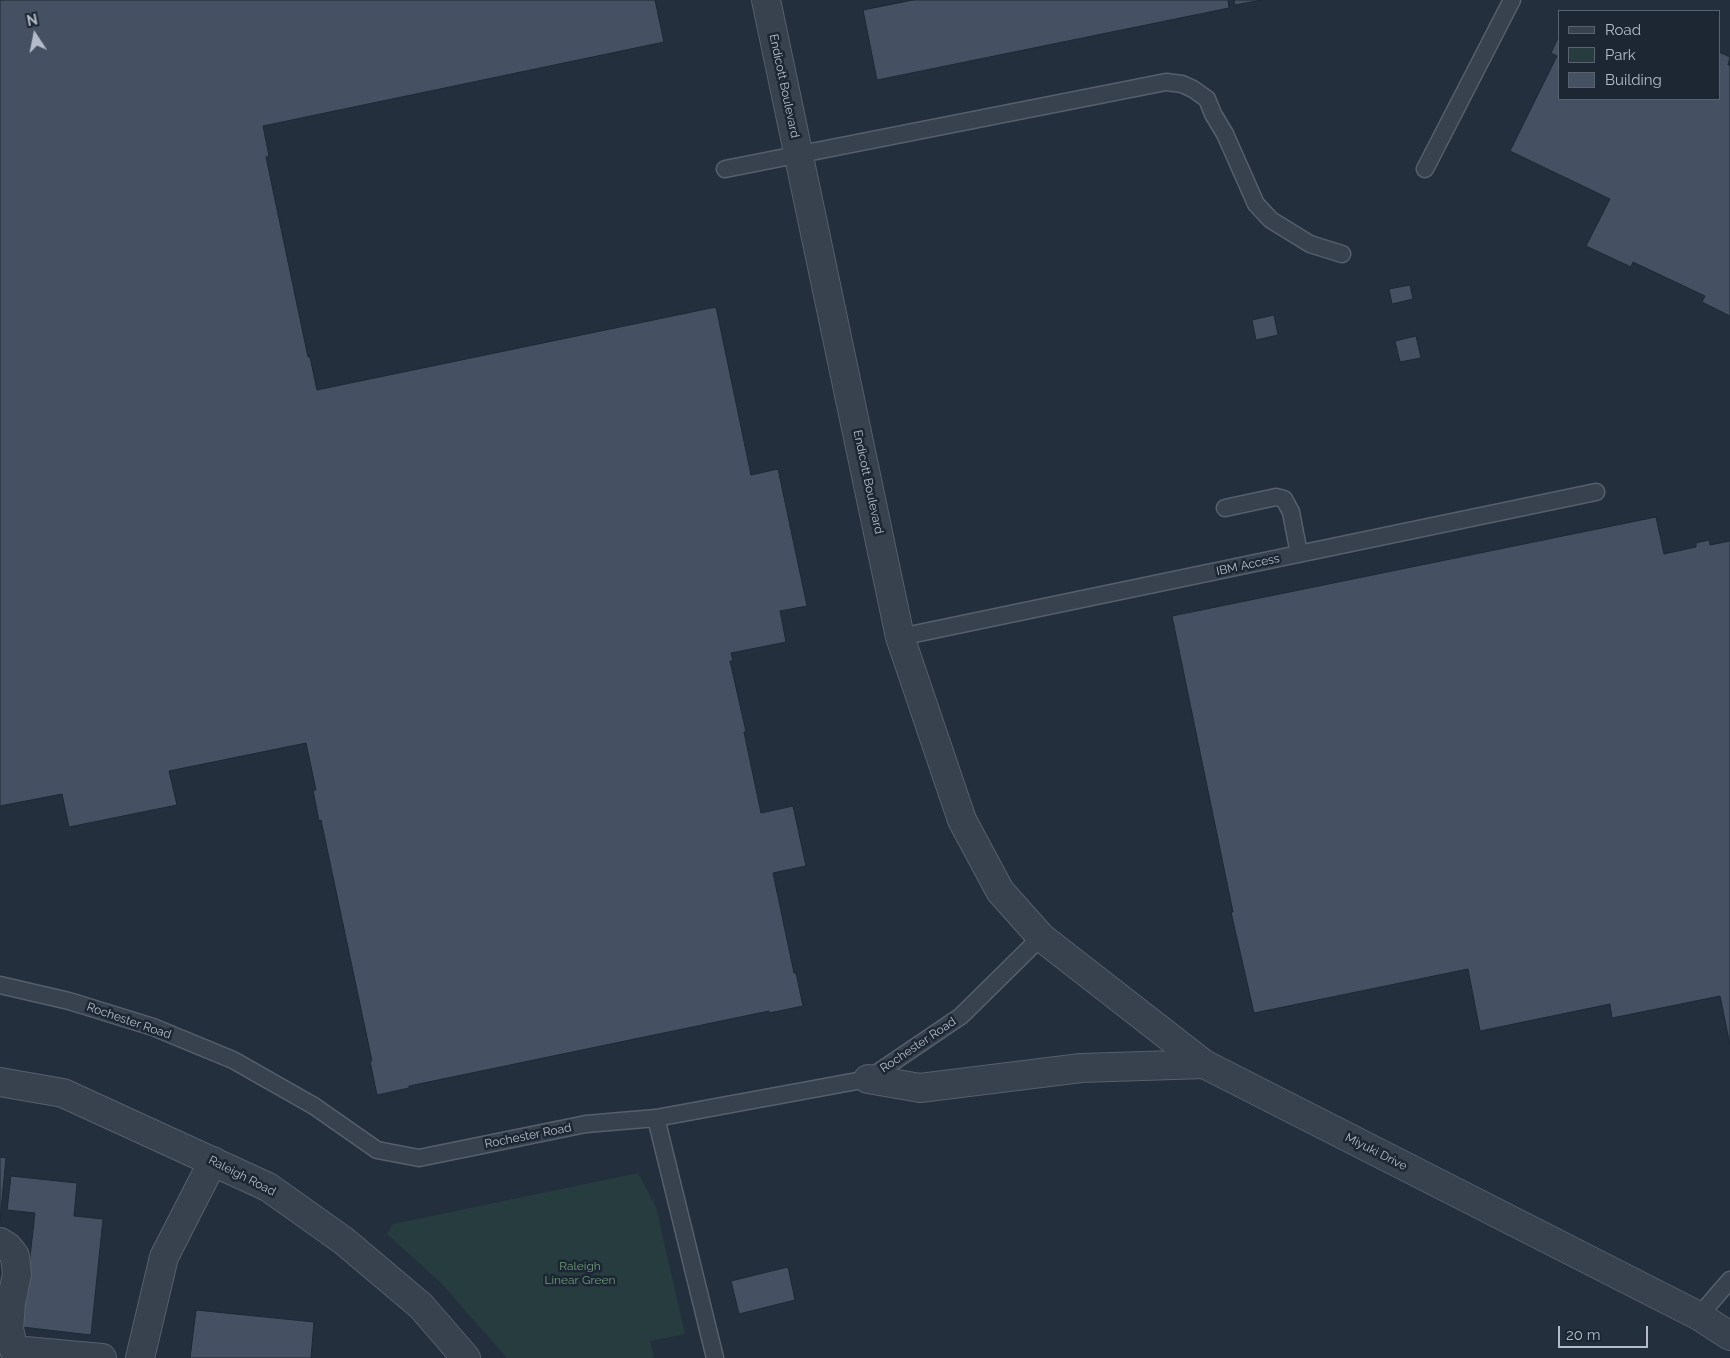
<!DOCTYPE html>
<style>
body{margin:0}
#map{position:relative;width:1730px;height:1358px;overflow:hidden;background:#242f3e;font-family:Raleway,sans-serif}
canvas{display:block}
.legend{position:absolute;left:1558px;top:10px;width:162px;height:90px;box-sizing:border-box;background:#1d2633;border:1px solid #59626f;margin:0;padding:6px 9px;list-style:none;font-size:15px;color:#b4bcc9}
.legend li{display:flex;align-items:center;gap:10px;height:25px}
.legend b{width:25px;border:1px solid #59626f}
.north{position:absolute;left:10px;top:10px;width:50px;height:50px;-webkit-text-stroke:4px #1d2633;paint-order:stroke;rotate:349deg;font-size:14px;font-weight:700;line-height:20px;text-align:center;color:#b4bcc9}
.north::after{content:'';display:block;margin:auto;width:18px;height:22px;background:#b4bcc9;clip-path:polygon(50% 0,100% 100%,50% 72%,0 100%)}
.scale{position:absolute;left:1558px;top:1326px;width:90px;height:22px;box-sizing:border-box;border:2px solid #b4bcc9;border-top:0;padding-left:6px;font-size:15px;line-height:18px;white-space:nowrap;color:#b4bcc9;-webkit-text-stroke:4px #1d2633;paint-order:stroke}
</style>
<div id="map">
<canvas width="1730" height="1358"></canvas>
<ul class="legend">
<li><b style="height:6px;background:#38414e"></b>Road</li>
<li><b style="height:14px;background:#263c3f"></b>Park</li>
<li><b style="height:14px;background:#455162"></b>Building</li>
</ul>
<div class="north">N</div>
<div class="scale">20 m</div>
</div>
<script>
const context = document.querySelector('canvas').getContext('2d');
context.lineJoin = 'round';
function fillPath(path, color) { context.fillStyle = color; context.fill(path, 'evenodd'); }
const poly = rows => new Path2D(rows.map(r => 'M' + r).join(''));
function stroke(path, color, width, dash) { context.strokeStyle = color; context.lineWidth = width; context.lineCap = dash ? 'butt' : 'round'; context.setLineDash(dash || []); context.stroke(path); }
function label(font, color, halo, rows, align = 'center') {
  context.font = font + ' Raleway,sans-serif'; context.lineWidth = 5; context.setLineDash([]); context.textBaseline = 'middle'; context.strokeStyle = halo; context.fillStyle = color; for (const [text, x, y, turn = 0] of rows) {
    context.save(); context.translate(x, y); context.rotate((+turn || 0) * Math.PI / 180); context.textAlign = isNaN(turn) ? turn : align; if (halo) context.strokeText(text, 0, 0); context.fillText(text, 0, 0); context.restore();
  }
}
const green = poly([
 [638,1173,656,1207,685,1334,650,1341,654,1358,507,1358,440,1282,387,1234,393,1224]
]);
const building = poly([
 [0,0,655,0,664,42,263,126,269,156,266,157,308,357,310,357,317,390,716,307,751,475,778,469,807,606,780,611,786,642,731,653,733,661,730,661,746,732,744,732,761,813,793,806,806,866,773,873,794,973,796,973,803,1006,769,1013,769,1011,409,1086,409,1088,377,1095,370,1061,372,1061,321,820,319,821,313,790,316,790,306,743,169,771,177,805,69,827,62,794,0,806,0,0],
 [913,0,1228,0,1229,8,877,80,863,10,913,0],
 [1234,0,1262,0,1235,5,1234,0],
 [1559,36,1559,99,1719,99,1719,52,1730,57,1728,65,1730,65,1730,316,1702,302,1705,296,1633,262,1631,267,1586,246,1610,199,1510,151,1557,56,1551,53,1559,36],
 [1410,285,1413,299,1392,304,1389,289,1410,285],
 [1274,315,1278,335,1256,340,1252,320,1274,315],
 [1416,336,1421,358,1400,362,1395,341,1416,336],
 [1656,517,1664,554,1696,547,1696,543,1709,540,1710,545,1730,541,1730,1045,1720,996,1612,1018,1610,1004,1480,1031,1468,969,1254,1013,1231,912,1233,912,1172,616,1656,517],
 [0,1157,6,1158,0,1221,0,1157],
 [11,1176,77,1183,74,1216,103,1219,91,1335,22,1327,35,1213,7,1210,11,1176],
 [788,1267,795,1300,739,1314,731,1281,788,1267],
 [196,1310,314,1322,311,1358,190,1358,196,1310]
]);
const service = poly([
 [725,169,1166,82,1182,84,1193,89,1207,99,1213,114,1225,134,1256,204,1271,220,1310,244,1342,254],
 [1425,169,1512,0],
 [1225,508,1276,497,1284,499,1291,512,1299,554],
 [900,637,1596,492],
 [0,985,69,1001,153,1027,233,1060,314,1106,377,1150,419,1158,586,1124,656,1118,868,1079,961,1016,1041,937],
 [656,1118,715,1358],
 [1699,1316,1730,1280]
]);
const minor = poly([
 [0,1242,8,1247,15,1256,17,1274,11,1303,9,1329,14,1350],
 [14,1350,102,1358],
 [140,1358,164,1257,213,1161]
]);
const tertiary = poly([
 [766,0,900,637,962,820,1000,891,1041,937,1204,1064,1699,1316,1730,1336],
 [868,1079,920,1088,1081,1068,1204,1064],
 [0,1082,63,1093,268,1187,344,1241,421,1306,466,1358]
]);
const streetNames = [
 ["Endicott Boulevard",784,86,78],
 ["Endicott Boulevard",868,482,78],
 ["IBM Access",1248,565,-12],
 ["Rochester Road",129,1021,19],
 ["Rochester Road",918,1045,-34],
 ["Rochester Road",528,1136,-11],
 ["Miyuki Drive",1376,1152,27],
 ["Raleigh Road",242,1176,27]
];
const parkNames = [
 ["Raleigh",580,1266],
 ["Linear Green",580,1280]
];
fillPath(green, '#263c3f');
fillPath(building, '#455162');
stroke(building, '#1f2835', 1);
stroke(service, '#565f6c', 19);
stroke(minor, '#565f6c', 30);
stroke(tertiary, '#565f6c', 30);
stroke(service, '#38414e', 16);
stroke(minor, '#38414e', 28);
stroke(tertiary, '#38414e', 28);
label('12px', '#b4bcc9', '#1d2633', streetNames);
label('12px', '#6b9a76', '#1d2633', parkNames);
</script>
